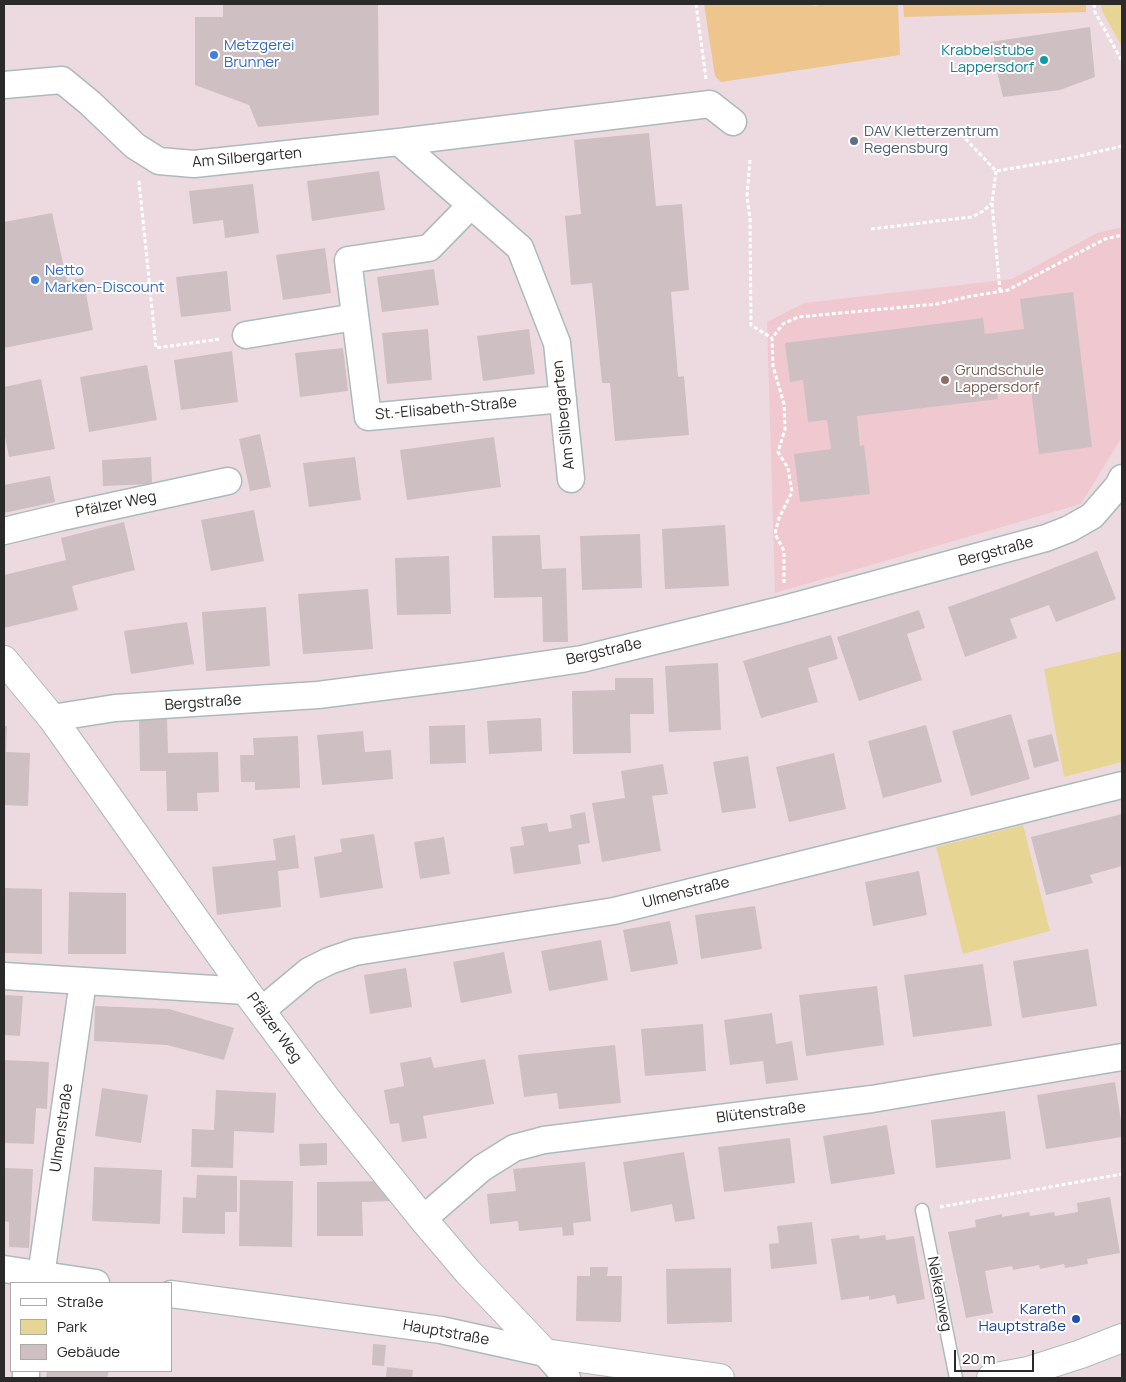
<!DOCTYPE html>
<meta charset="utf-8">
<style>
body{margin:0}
#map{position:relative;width:1126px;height:1382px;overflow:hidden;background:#eddae0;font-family:Manrope,sans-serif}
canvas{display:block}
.frame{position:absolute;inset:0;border:5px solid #2a2a2a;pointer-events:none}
.legend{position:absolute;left:10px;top:1282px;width:162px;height:90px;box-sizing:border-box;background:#fff;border:1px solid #aaa;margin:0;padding:6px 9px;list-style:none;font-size:15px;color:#2a2a2a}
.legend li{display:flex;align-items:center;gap:10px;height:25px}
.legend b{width:25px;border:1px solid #aaa}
.scale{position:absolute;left:954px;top:1350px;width:80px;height:22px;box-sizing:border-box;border:2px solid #2a2a2a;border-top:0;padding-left:6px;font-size:15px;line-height:18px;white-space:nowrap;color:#2a2a2a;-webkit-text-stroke:4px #fff;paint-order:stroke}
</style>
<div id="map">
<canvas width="1126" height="1382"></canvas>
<div class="frame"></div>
<ul class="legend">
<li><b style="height:6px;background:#fff"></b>Straße</li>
<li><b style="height:14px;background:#e7d693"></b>Park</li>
<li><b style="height:14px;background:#cebfc3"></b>Gebäude</li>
</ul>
<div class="scale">20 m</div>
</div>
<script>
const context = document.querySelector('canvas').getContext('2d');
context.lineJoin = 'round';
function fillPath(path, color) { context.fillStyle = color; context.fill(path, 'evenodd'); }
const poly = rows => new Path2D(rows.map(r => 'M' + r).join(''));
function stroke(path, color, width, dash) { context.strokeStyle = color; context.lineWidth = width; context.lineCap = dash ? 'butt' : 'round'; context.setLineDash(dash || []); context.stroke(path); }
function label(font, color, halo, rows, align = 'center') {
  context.font = font + ' Manrope,sans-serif'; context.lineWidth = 4; context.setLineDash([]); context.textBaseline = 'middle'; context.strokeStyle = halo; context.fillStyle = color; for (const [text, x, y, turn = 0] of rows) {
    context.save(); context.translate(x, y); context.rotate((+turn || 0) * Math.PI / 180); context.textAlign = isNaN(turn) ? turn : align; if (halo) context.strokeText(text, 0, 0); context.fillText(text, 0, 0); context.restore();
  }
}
const education = poly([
 [1122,227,1122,437,1081,504,775,593,767,322,804,303,1012,279,1097,233]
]);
const green = poly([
 [1101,4,1122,4,1122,47,1102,11],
 [1122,651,1122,762,1064,777,1044,669],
 [1023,825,1050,931,963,954,936,847]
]);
const pitch = poly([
 [704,4,807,4,815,6,823,4,898,4,900,55,721,82,715,76],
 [903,4,1086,4,1086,12,904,17]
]);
const building = poly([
 [223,4,378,4,379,115,258,127,249,105,195,85,195,17,223,17],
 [1090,27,1095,77,1060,90,1003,97,990,42],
 [649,133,656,206,682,204,689,290,671,292,678,377,684,376,689,435,615,441,610,383,602,383,592,283,571,285,565,216,581,214,574,140],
 [379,171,385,210,312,221,307,181],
 [253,184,259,233,225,238,223,220,193,224,189,191],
 [52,213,67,281,83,278,93,330,4,348,4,222],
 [325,248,331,293,283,300,276,255],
 [434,269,439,305,382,312,377,277],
 [227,271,231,311,181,317,176,277],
 [1073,292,1092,447,1039,454,1031,390,997,394,998,399,857,416,860,446,864,445,870,494,800,502,794,454,831,449,827,420,808,422,803,380,790,382,785,343,983,318,985,334,1024,329,1020,299],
 [428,329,432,380,387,384,382,333],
 [529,329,535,374,483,381,477,336],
 [343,348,348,391,300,397,295,353],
 [232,351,238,402,181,410,174,360],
 [147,365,157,420,89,432,80,377],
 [41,379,55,449,9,457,4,432,4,387],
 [260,434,271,487,250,491,239,439],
 [494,437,501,487,407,500,400,450],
 [151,457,152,484,103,486,102,460],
 [355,457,361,500,309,507,303,463],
 [50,476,55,502,4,513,4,485],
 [254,510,264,561,211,571,201,520],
 [124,522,135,570,72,586,78,610,4,628,4,575,66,560,61,538],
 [725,525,729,586,665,589,662,529],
 [640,534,642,588,582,590,580,536],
 [540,535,542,569,566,568,568,642,543,642,542,597,494,598,492,536],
 [1097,551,1116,599,1056,622,1049,605,1010,619,1017,638,965,657,948,607,1015,583],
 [449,556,451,614,397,615,395,558],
 [368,589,373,649,303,654,298,594],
 [266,607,270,666,206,671,202,612],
 [919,610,925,628,907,634,922,680,859,701,837,637],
 [187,622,194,664,131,674,124,631],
 [831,635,838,659,808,668,818,702,761,718,743,661],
 [718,663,721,730,669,732,665,666],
 [615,678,653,678,654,714,630,714,631,753,573,754,572,691,615,690],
 [1011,714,1030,779,971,796,952,731],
 [167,718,168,753,218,752,219,792,197,793,198,811,167,811,166,771,140,771,139,719],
 [541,718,542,751,489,754,487,721],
 [465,725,466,763,430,764,429,726],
 [926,725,942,782,883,798,868,741],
 [4,726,7,726,6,752,30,753,28,806,4,805],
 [363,731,365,752,391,750,393,779,322,785,317,735],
 [1052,734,1059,761,1034,768,1027,740],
 [298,736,300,788,255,790,255,782,241,782,240,755,254,755,253,738],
 [834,753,846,809,789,822,776,767],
 [748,756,756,808,722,813,713,762],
 [663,764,668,794,652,796,661,851,602,862,592,803,625,798,621,771],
 [585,812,590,843,578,845,581,864,514,874,510,847,524,845,521,827,547,823,549,832,572,828,570,815],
 [1122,814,1122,866,1090,875,1093,883,1046,895,1031,837],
 [374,834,383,888,320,898,314,857,342,852,340,839],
 [295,835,299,868,278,871,281,907,217,915,212,867,276,860,273,839],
 [444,837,450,874,420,879,414,842],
 [919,871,927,915,873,926,865,882],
 [4,888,42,889,42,954,4,953],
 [69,892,126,893,126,954,68,954],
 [755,906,762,949,701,959,695,915],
 [670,921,678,964,631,972,623,930],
 [601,940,608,980,549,991,541,951],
 [1088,949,1097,1006,1022,1018,1013,961],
 [504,952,512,993,461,1003,453,962],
 [983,964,992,1026,913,1037,904,975],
 [406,968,412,1007,370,1014,364,975],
 [877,986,884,1045,806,1056,799,995],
 [4,995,23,996,20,1036,4,1035],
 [95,1006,169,1009,234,1028,224,1060,167,1045,94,1041],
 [772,1013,776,1044,792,1041,798,1080,766,1084,763,1061,730,1065,724,1020],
 [703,1024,706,1071,645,1076,641,1029],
 [615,1045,621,1103,559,1109,557,1093,524,1097,518,1055],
 [431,1057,434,1068,485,1059,494,1104,423,1116,427,1138,402,1142,399,1123,390,1124,384,1090,404,1086,400,1063],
 [4,1060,49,1062,47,1109,36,1108,34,1144,4,1143],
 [1115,1082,1122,1127,1122,1137,1046,1149,1037,1095],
 [102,1088,148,1095,141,1143,95,1136],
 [216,1090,276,1093,274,1133,234,1131,233,1168,191,1167,192,1129,214,1130],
 [1005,1111,1011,1159,936,1168,931,1120],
 [887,1125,895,1174,831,1184,823,1136],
 [790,1138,795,1183,724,1192,718,1147],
 [327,1143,327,1165,300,1166,299,1144],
 [684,1152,695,1219,675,1222,672,1204,631,1212,623,1162],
 [585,1162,591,1221,573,1223,574,1235,563,1236,562,1227,519,1231,518,1221,490,1224,487,1194,516,1191,513,1169],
 [94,1167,162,1170,160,1224,92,1221],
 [4,1168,33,1169,29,1248,9,1247,9,1222,4,1221],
 [197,1175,237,1176,237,1212,225,1212,225,1234,182,1233,183,1197,196,1198],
 [240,1180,293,1181,292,1247,239,1246],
 [390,1181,390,1201,362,1202,363,1236,317,1236,317,1182],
 [1110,1197,1120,1253,1087,1259,1088,1264,1065,1268,1064,1264,1040,1269,1039,1265,1013,1270,1012,1266,985,1271,993,1313,966,1318,948,1232,976,1227,975,1220,1002,1214,1002,1217,1029,1212,1030,1216,1054,1212,1055,1216,1078,1212,1077,1203],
 [812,1222,817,1264,771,1269,769,1244,779,1243,777,1226],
 [859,1235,860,1239,885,1235,886,1240,914,1236,925,1299,897,1304,895,1295,869,1300,869,1296,841,1300,831,1239],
 [590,1267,608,1267,607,1276,622,1276,621,1322,576,1321,577,1276,590,1276],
 [731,1268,732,1322,667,1324,666,1269],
 [373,1344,386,1345,384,1366,372,1365],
 [387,1367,413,1370,412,1378,386,1378],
 [47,1371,109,1371,107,1378,46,1378]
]);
const path = poly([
 [696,4,706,79],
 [1094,4,1095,12,1122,61],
 [961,134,996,171,1067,159,1122,146],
 [750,160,747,196,750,219,751,325,772,338],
 [996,171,992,203,1000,291],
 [139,181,156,348,221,339],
 [871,229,972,217,983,211,992,203],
 [784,583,784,551,775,534,779,518,792,492,788,468,778,452,785,429,784,404,773,366,772,338,783,324,798,317,937,304,967,297,1008,290,1105,239,1122,235],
 [940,1207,1122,1174]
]);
const lane = poly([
 [922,1210,956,1378]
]);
const street = poly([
 [4,85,62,80,90,103,135,146,159,161,194,164,399,142,710,104,733,122],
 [399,142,520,248,557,343,571,479],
 [471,205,429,248,348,260,368,417,563,399],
 [246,335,355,317],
 [4,531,62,517,228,481],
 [52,718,115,708,318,695,467,676,582,659,784,609,1046,538,1069,529,1092,516,1118,486,1122,478],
 [4,976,246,991],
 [261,1011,309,971,329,961,355,952,614,911,1122,785],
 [423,1219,482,1168,514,1148,544,1140,872,1099,1122,1057],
 [4,1269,96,1283],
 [41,1276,83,981],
 [171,1294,441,1330,545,1353,567,1378],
 [26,1371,26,1378]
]);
const secondary = poly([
 [4,660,52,718,246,991,328,1101,423,1219,468,1272,545,1353,720,1378],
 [991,1378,1028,1371,1081,1354,1122,1338]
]);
const markers = [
 [214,55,5,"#3f7fe0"],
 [1044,60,5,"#0f9aa8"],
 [854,141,5,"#5c6f8a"],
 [35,280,5,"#3f7fe0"],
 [945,380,5,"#8d6e63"],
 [1076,1319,5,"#1a4fb4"]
];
const shopNames = [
 ["Metzgerei",224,46],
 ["Brunner",224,63],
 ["Netto",45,271],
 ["Marken-Discount",45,288]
];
const cultureNames = [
 ["Krabbelstube",1034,51],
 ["Lappersdorf",1034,68]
];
const serviceNames = [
 ["DAV Kletterzentrum",864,132],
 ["Regensburg",864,149]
];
const streetNames = [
 ["Am Silbergarten",247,158,-5],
 ["St.-Elisabeth-Straße",446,409,-5],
 ["Am Silbergarten",564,415,-96],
 ["Pfälzer Weg",116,505,-12],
 ["Bergstraße",996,552,-15],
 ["Bergstraße",604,652,-13],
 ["Bergstraße",203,703,-4],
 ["Ulmenstraße",686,893,-14],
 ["Pfälzer Weg",274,1028,54],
 ["Blütenstraße",761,1113,-7],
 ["Ulmenstraße",62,1128,-82],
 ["Nelkenweg",939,1294,79],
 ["Hauptstraße",446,1333,10]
];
const educationNames = [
 ["Grundschule",955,371],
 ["Lappersdorf",955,388]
];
const transitNames = [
 ["Kareth",1066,1310],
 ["Hauptstraße",1066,1327]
];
fillPath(education, '#f0c9d0');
fillPath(green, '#e7d693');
fillPath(pitch, '#efc58e');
fillPath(building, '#cebfc3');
stroke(lane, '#abbbba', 15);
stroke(street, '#abbbba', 29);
stroke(secondary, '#abbbba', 30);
stroke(path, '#fff', 3, [4, 2.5]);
stroke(lane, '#fff', 12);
stroke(street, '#fff', 26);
stroke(secondary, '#fff', 28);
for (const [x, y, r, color] of markers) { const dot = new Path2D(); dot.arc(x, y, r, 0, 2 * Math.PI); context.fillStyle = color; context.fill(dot); stroke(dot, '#fff', 2); }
label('15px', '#366cbe', '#fff', shopNames, 'left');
label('15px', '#0d838f', '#fff', cultureNames, 'right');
label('15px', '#4e5e75', '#fff', serviceNames, 'left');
label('15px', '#2a2a2a', '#fff', streetNames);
label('15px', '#785e54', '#fff', educationNames, 'left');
label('15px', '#164399', '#fff', transitNames, 'right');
</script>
